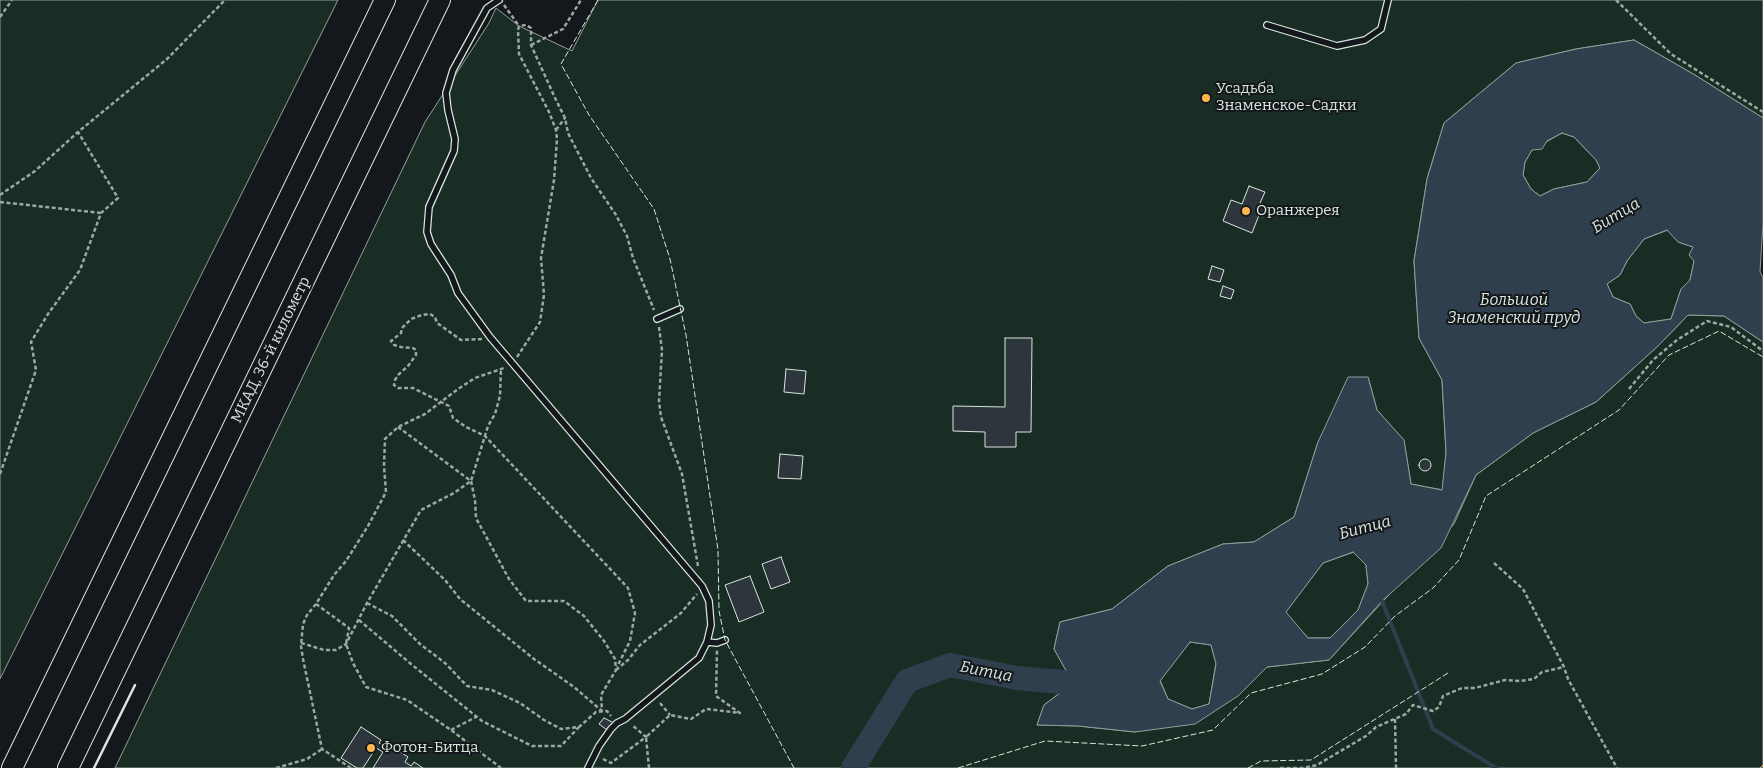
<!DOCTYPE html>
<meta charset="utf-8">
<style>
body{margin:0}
canvas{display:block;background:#14181c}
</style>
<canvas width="1763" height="768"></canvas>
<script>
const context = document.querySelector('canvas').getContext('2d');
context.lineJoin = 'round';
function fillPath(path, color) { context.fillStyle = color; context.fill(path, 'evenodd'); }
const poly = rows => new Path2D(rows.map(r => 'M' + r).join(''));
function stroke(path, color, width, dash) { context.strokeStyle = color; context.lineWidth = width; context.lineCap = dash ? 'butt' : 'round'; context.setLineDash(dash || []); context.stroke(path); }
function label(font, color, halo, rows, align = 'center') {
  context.font = font + ' Bitter,serif'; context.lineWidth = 4; context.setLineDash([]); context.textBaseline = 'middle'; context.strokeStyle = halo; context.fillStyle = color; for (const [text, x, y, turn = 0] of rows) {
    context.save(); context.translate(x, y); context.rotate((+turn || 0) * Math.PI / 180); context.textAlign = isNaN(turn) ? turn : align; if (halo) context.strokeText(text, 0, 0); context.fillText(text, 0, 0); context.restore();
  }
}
const green = poly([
 [0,0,338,0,0,679,0,0],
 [598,0,1763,0,1763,118,1695,75,1634,40,1576,49,1516,63,1444,123,1427,179,1414,261,1419,338,1442,380,1446,452,1443,490,1411,484,1404,441,1377,410,1368,377,1318,442,1294,517,1254,542,1223,544,1168,566,1112,609,1060,622,1054,649,1073,683,1044,705,1037,725,1078,726,1135,732,1238,696,1267,667,1329,660,1454,524,1476,475,1533,433,1596,402,1658,346,1688,315,1724,316,1763,342,1763,768,115,768,425,122,489,23,496,8,519,26,572,51,598,0],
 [1562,133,1574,137,1596,160,1600,168,1587,182,1554,189,1540,196,1531,189,1523,175,1525,162,1532,150,1562,133],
 [1668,230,1678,242,1693,247,1694,261,1690,280,1681,289,1671,319,1644,323,1636,316,1630,304,1613,297,1607,284,1620,275,1627,261,1644,239,1668,230],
 [1354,552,1366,565,1368,584,1358,610,1330,638,1308,638,1285,613,1323,563,1354,552],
 [1190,642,1211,645,1216,663,1209,704,1192,709,1168,699,1160,680,1190,642]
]);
const water = poly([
 [1634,40,1695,75,1763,118,1763,224,1760,272,1763,277,1763,342,1724,316,1688,315,1658,346,1596,402,1533,433,1476,475,1441,548,1382,601,1329,660,1267,667,1238,696,1195,724,1135,732,1078,726,1037,725,1044,705,1073,683,1054,649,1060,622,1112,609,1168,566,1223,544,1254,542,1294,517,1318,442,1348,377,1368,377,1377,410,1404,440,1411,484,1442,490,1446,452,1442,380,1419,338,1414,261,1427,179,1444,123,1516,63,1576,49,1634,40],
 [1562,133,1574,137,1596,160,1600,168,1587,182,1554,189,1540,196,1531,189,1523,175,1525,162,1532,150,1542,149,1547,141,1562,133],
 [1667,230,1678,242,1693,247,1689,255,1694,261,1690,280,1681,289,1671,319,1644,323,1636,316,1630,304,1613,297,1607,284,1620,275,1627,261,1644,239,1667,230],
 [1353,552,1366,565,1368,584,1358,610,1330,638,1308,638,1286,612,1323,563,1353,552],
 [1190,642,1211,645,1216,664,1209,704,1192,709,1168,699,1160,681,1190,642]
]);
const stream = poly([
 [1382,601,1433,729,1496,768]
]);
const river = poly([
 [853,768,907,681,950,665,1017,678,1073,683,1099,667]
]);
const building = poly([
 [1249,186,1265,192,1260,203,1267,206,1263,217,1259,215,1252,233,1223,221,1231,200,1242,204,1249,186],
 [1212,266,1224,270,1220,282,1208,279,1212,266],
 [1223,286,1234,290,1231,299,1220,296,1223,286],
 [1005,338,1032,338,1031,432,1016,432,1016,447,985,447,985,432,953,431,953,406,1005,407,1005,338],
 [786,369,806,371,804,394,784,392,786,369],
 [780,454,803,456,801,479,778,478,780,454],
 '1419 465a6 6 0 1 1 12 0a6 6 0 1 1-12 0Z',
 [781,557,790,582,771,589,762,564,781,557],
 [750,576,764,612,739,622,725,585,750,576],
 [604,718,614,723,607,730,599,724,604,718],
 [361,727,381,740,379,743,386,748,388,744,408,757,405,762,411,766,414,762,423,768,373,768,383,752,376,748,363,768,357,768,341,758,361,727]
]);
const path = poly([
 [1616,0,1671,54,1763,112],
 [504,5,519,26],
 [0,17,12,0],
 [531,45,563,29,581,0],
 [556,130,565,118],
 [0,195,35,171,78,132,167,59,225,0],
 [0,202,101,213],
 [659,327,662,350,659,401,661,417,682,474,698,566],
 [482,339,461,340,437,323,435,317,430,314,422,315,411,319,402,328,401,333,391,341,394,345,401,347,413,348,416,350,416,355,408,366,398,375,395,380,394,385,398,388,413,388,449,406,453,418,466,427,485,436,628,588,635,613,630,641,617,667],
 [517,357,540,322,544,295,541,258,554,180,557,139,556,130,549,112,519,54,518,30,519,26,526,25,531,28,531,45,556,100,565,118,568,133,591,178,616,215,627,236,633,258,654,310],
 [1629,389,1653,360,1677,340,1707,321,1731,327,1763,351],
 [398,427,471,481,475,500,476,518,509,579,526,601,564,601,584,616,604,641,615,659,616,670,601,695,602,711],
 [0,474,36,370,31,342,48,314,80,270,101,213,118,198,78,132],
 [403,540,445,580,460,599,534,659,574,687,602,711],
 [1494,563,1523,589,1564,667,1568,679,1617,768],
 [367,603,392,616,420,644,445,663,467,686,492,690,520,703,544,720,561,729,579,727,596,712,607,711,611,716],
 [316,604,349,628,346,644,353,663,366,687,407,700,451,730,501,768],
 [359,620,411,664,482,721,532,746,561,746,579,727],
 [301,643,324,650,336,650,346,644,367,603,421,510,454,493,471,481,488,426,495,414,500,396,501,368],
 [616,670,628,660,640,645,681,613,697,594],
 [660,703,670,715],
 [1395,719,1396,768],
 [451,730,476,717],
 [603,759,611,763,646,737,632,725],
 [276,768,307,759,322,749],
 [351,768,322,749,303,659,301,646,303,624,307,615,316,604,334,575,346,561,368,526,386,492,384,466,385,439,398,427,425,414,458,389,475,378,504,368],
 [649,768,646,737,670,715,691,719,706,709,740,713,716,696,717,650],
 [1280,768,1303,768,1317,765,1366,736,1376,727,1406,714,1413,705,1433,711,1439,707,1443,696,1462,688,1475,688,1505,680,1520,681,1534,679,1542,672,1564,667]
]);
const service = poly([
 [499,0,487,8,453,70,446,93,448,110,455,139,454,151,429,207,427,232,431,244,451,275,458,293,490,337,702,586,709,601,711,625,707,642,699,658,625,719,617,723,611,729,599,746,588,768],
 [1267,25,1337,46,1365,40,1381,29,1388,0],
 [657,319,680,309],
 [707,642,717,643,725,640]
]);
const trunk = poly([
 [12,768,385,0],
 [68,768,440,0]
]);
const fence = poly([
 [598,0,561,64,589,115,654,209,670,259,686,335,718,550,719,611,725,640,794,768],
 [958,768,1045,741,1142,746,1213,730,1251,693,1322,674,1365,647,1395,616,1433,588,1459,560,1486,496,1619,410,1669,355,1719,331,1763,357],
 [1248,768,1261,761,1311,760,1448,673]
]);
const wall = poly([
 [94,768,135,685]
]);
const power = poly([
 [1760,768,1763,765]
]);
const markers = [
 [1206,98,5,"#ffb74d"],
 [1246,211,5,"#ffb74d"],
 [371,748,5,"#ffb74d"]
];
const poiNames = [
 ["Усадьба",1216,89],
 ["Знаменское-Садки",1216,106],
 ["Оранжерея",1256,211],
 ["Фотон-Битца",381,748]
];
const streetNames = [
 ["МКАД, 36-й километр",271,350,-64]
];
const waterNames = [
 ["Битца",1616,216,-31],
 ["Большой",1514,301],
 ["Знаменский пруд",1514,319],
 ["Битца",1365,528,-15],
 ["Битца",986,672,11]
];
fillPath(green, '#1a2d24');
stroke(green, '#939e99', 1);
fillPath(water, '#2f3f4d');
stroke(water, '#939e99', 1);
stroke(stream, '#2f3f4d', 4);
stroke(river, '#2f3f4d', 24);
fillPath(building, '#2c363c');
stroke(building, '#d8e6dc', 1);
stroke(service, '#d8e6dc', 8);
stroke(trunk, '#d8e6dc', 22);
stroke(path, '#9da8a2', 2.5, [4, 2.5]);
stroke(service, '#14181c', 5.5);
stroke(trunk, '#14181c', 20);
stroke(fence, '#d8e6dc', 1, [6, 2.5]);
stroke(wall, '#d8e6dc', 2.5);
stroke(power, '#ffb74d', 1, [18, 4, 2.5, 4]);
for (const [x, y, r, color] of markers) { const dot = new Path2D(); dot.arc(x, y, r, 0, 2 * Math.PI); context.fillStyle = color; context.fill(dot); stroke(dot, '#14181c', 2); }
label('15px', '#d8e6dc', '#14181c', poiNames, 'left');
label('15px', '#d8e6dc', '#14181c', streetNames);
label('italic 16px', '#d8e6dc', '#14181c', waterNames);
</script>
